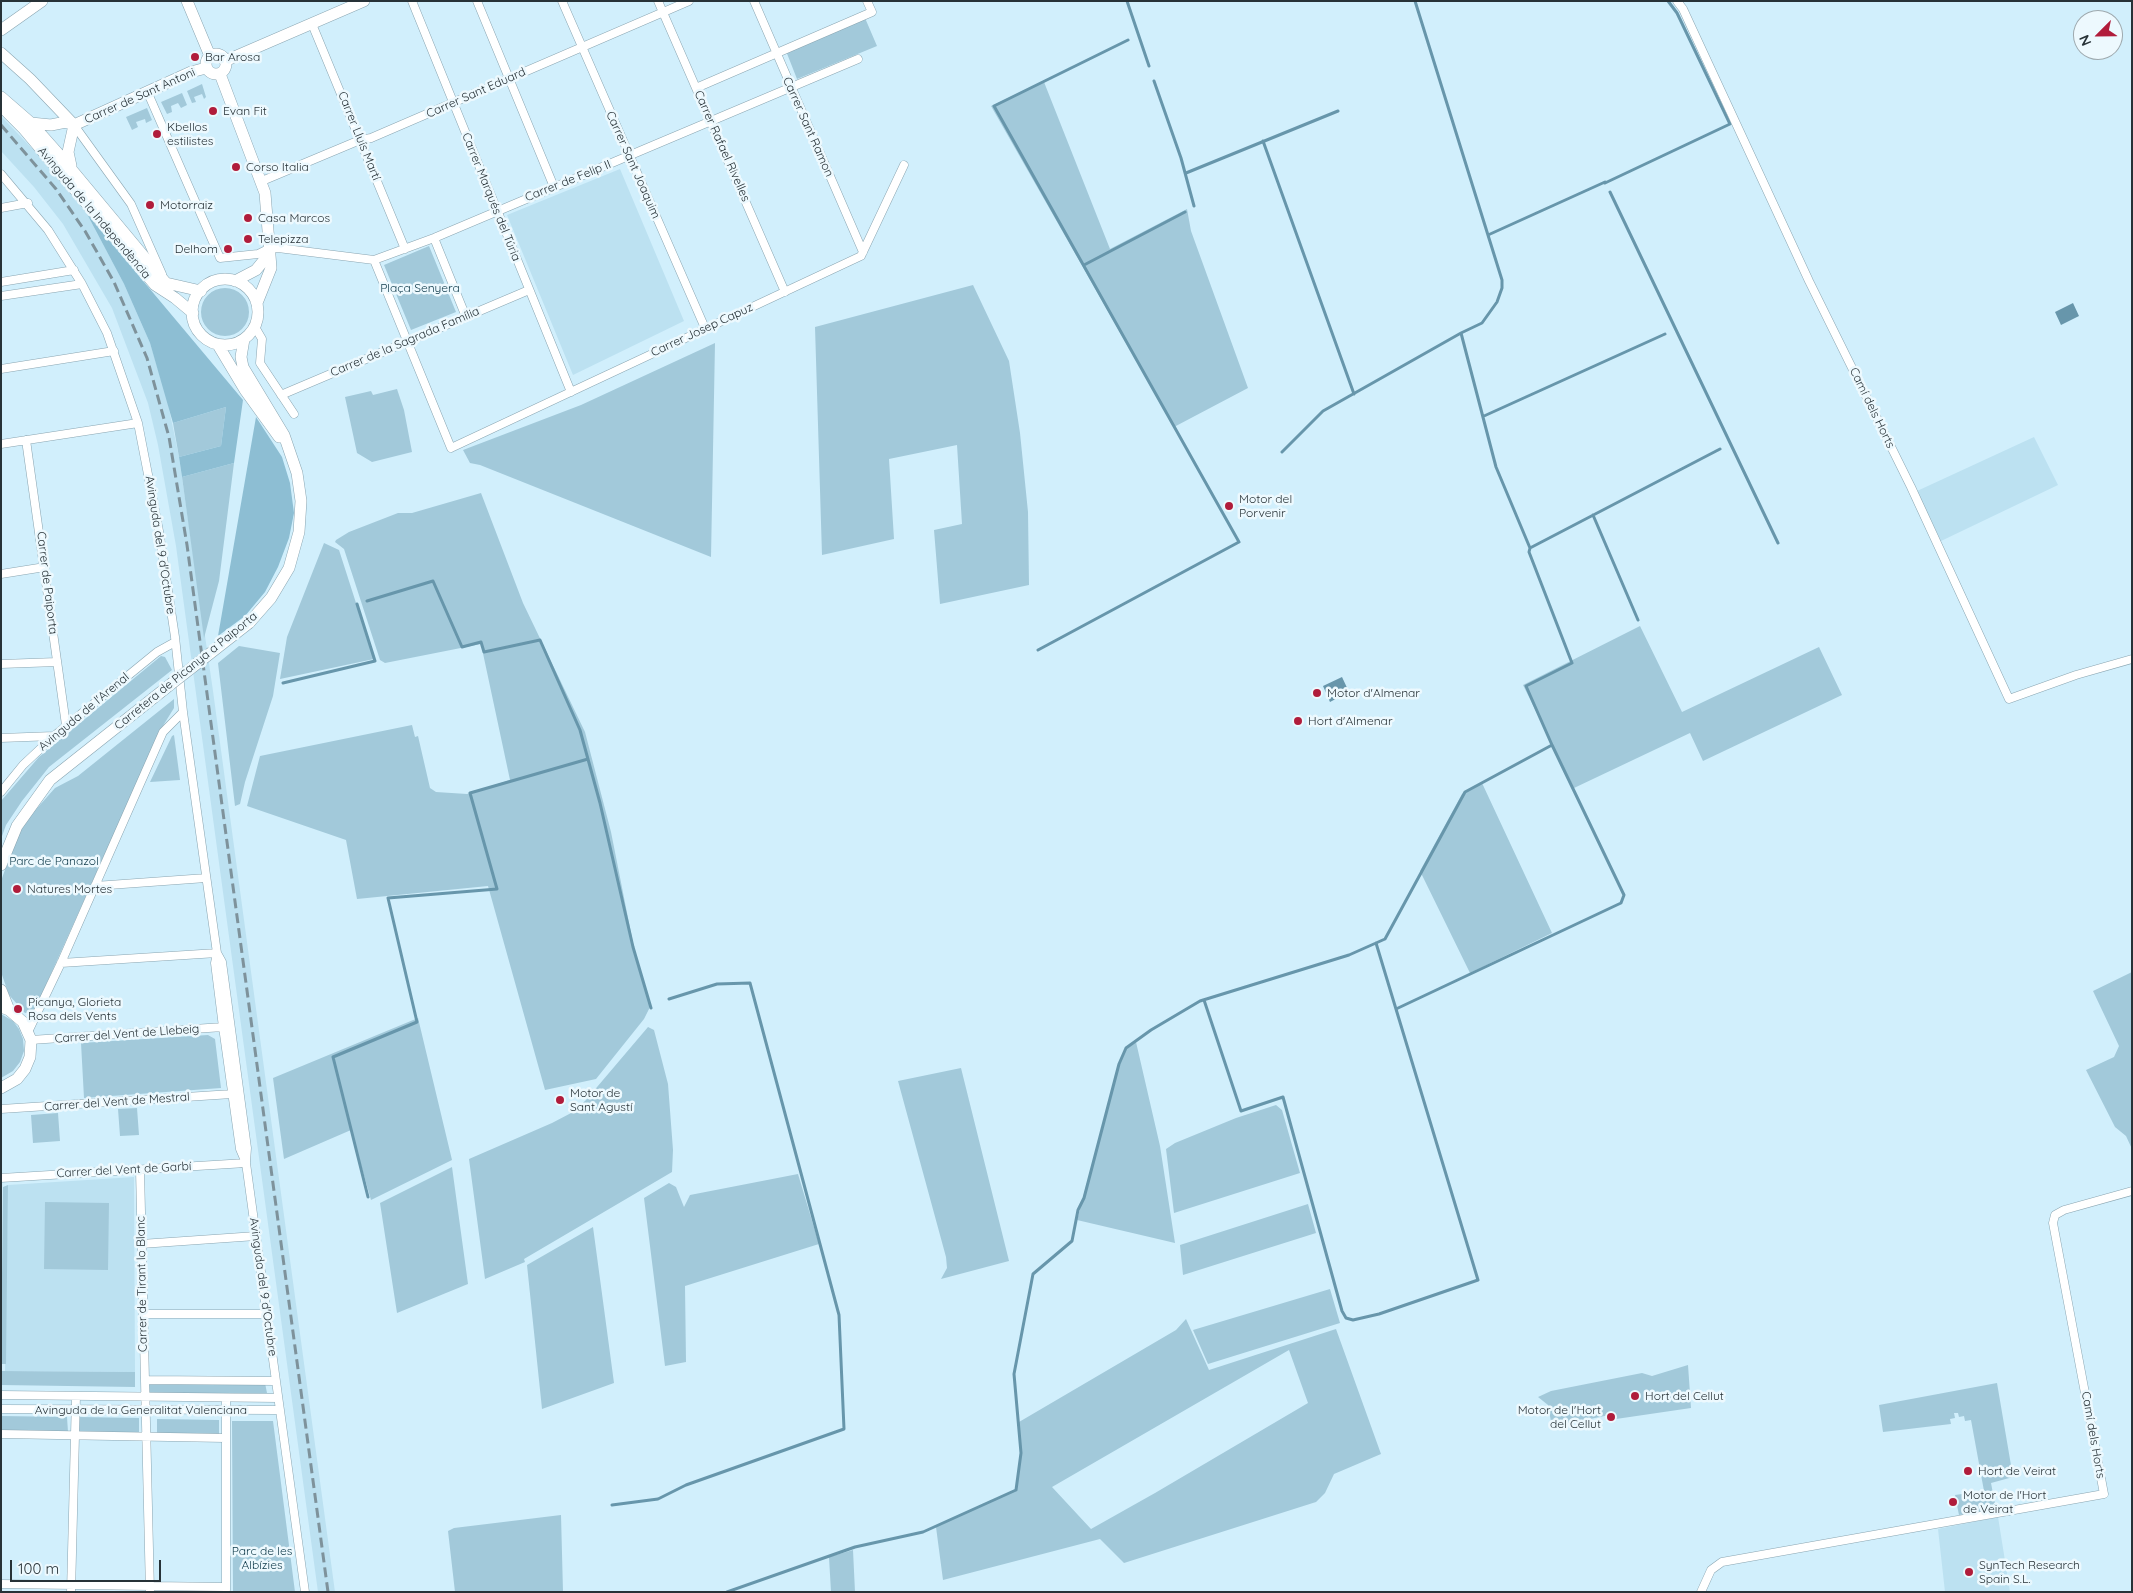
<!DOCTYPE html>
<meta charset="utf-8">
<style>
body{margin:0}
#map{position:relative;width:2133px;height:1593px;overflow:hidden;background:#d1effc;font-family:Quicksand,sans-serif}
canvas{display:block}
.frame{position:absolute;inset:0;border:2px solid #273237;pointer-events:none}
.north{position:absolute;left:2073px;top:10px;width:50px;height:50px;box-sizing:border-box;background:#edf9fe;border:1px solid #9ea9ae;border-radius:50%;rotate:247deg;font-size:14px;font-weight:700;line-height:20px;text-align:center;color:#273237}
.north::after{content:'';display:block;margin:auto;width:18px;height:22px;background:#b01c3b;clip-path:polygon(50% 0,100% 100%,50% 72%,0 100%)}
.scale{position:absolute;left:10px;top:1560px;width:151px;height:22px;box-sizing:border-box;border:2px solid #273237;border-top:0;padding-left:6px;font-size:15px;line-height:18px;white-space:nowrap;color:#273237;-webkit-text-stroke:4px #edf9fe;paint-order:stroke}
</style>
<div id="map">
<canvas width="2133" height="1593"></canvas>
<div class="frame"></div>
<div class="north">N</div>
<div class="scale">100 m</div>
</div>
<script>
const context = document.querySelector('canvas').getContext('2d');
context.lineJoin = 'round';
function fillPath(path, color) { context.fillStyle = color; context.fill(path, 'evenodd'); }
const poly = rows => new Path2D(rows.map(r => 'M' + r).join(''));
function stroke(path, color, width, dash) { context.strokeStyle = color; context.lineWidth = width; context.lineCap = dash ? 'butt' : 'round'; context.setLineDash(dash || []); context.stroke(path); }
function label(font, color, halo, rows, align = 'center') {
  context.font = font + ' Quicksand,sans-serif'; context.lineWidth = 5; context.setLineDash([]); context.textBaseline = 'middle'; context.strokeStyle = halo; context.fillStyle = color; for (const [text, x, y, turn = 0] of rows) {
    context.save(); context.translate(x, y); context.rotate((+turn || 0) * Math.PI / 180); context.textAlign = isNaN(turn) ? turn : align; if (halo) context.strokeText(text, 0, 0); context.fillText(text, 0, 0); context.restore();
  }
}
const built = poly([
 [1,116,43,160,87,214,124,284,150,343,167,399,179,457,213,691,335,1592,318,1592,176,546,158,445,148,403,112,308,63,224,34,187,1,151],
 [620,169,684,321,573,375,507,215],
 [2034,437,2058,485,1941,541,1917,491],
 [134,1177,135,1372,5,1371,8,1185],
 [1998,1517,2010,1592,1945,1592,1938,1529]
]);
const green = poly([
 [865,18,877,46,797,79,786,51],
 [1044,82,1110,249,1187,209,1191,231,1248,388,1174,427,991,106],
 [202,84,206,97,204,99,202,94,194,97,196,102,192,103,187,91],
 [182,93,187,105,181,108,178,103,171,106,172,112,167,114,161,102],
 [147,108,152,120,146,123,145,119,136,122,138,127,132,130,126,117],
 [429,246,456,312,411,330,384,265],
 [973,285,1009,361,1020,433,1028,512,1029,585,940,604,934,530,962,524,957,445,889,459,894,539,822,555,815,327],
 '201 312a24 24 0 1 1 48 0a24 24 0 1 1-48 0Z',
 [715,343,711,557,480,465,470,463,463,450,581,405],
 [397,389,404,410,412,452,372,462,357,453,345,397,371,391,373,395],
 [226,407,221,446,179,457,173,423],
 [234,463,219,581,204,638,182,477],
 [481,493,523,603,585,732,611,832,635,953,651,1005,644,1019,596,1079,545,1090,488,886,357,899,346,840,247,806,260,756,412,725,415,737,418,736,430,788,436,792,467,794,510,780,481,644,385,663,380,660,344,549,335,542,336,540,349,532,398,513,412,513],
 [324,543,339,550,374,659,280,679,287,637],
 [1640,626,1682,712,1819,647,1842,695,1703,761,1690,733,1574,788,1523,685],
 [239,646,280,653,273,696,245,782,240,804,235,806,218,663],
 [161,656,165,657,172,670,49,767,22,801,6,825,1,839,1,801,39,757],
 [174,699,174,708,161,729,36,1007,31,1012,25,1013,9,995,1,972,1,881,17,836,31,815,55,788,78,776],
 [174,735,180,780,150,782,172,736],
 [1482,783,1552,933,1470,973,1420,871,1462,794],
 [2132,972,2132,1149,2126,1136,2115,1127,2086,1070,2114,1057,2119,1046,2093,991],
 [1,1014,13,1021,19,1029,23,1039,24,1051,20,1062,13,1071,1,1078],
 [418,1018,452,1160,371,1200,351,1130,284,1159,273,1078],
 [648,1027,654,1030,668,1084,673,1150,672,1172,524,1259,525,1262,485,1279,469,1159,552,1123,573,1112,586,1100],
 [208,1035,215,1039,221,1088,84,1098,81,1043],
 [1136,1042,1160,1146,1175,1243,1077,1220,1120,1059,1125,1050],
 [961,1068,1009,1261,941,1279,947,1268,946,1257,898,1081],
 [1276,1105,1282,1110,1300,1173,1174,1213,1166,1149,1175,1143,1236,1118],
 [137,1108,139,1135,120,1136,118,1109],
 [58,1113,60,1141,33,1143,31,1115],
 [452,1167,468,1284,397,1313,380,1203],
 [798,1174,819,1244,685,1286,686,1362,665,1366,644,1198,669,1183,676,1187,684,1207,690,1195],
 [8,1185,6,1364,1,1364,3,1187],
 [45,1202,109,1203,108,1270,44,1269],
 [1308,1204,1316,1233,1183,1275,1180,1245],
 [593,1227,614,1383,542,1409,527,1265],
 [1330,1289,1340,1323,1208,1364,1193,1330],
 [1186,1319,1209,1370,1336,1329,1381,1454,1334,1474,1325,1493,1316,1502,1124,1563,1100,1539,943,1580,936,1527,1016,1490,1021,1455,1019,1422,1176,1330],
 [1289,1350,1308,1403,1155,1493,1091,1529,1052,1487],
 [1688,1365,1691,1408,1616,1419,1614,1414,1552,1427,1548,1405,1538,1397,1551,1391,1642,1373,1652,1376],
 [1,1371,135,1372,135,1387,1,1385],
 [149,1383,265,1383,267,1393,150,1393],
 [1997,1383,2013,1477,1991,1483,1996,1509,1959,1515,1955,1495,1984,1491,1971,1420,1965,1421,1964,1416,1959,1417,1958,1413,1954,1413,1955,1418,1950,1419,1951,1424,1883,1432,1879,1405],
 [1,1416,67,1417,68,1432,1,1431],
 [79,1417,139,1418,139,1433,79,1432],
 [157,1419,219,1420,219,1434,157,1433],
 [232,1421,273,1421,295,1592,233,1592],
 [561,1515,563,1592,455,1592,448,1531,454,1528],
 [853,1550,855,1592,831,1592,829,1557]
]);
const forest = poly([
 [87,214,243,400,234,463,182,477,179,457,221,446,226,407,173,423,150,343,124,284],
 [256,417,282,457,290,483,294,513,289,538,278,567,265,592,245,616,218,636]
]);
const water = poly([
 [2073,303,2079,316,2061,325,2055,312],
 [1342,677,1349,692,1330,702,1323,686]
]);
const stream = poly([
 [1127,1,1149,66],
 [1154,81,1181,158,1194,206],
 [1263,141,1354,394],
 [1186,173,1338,111],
 [1605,183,1730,124,1677,13,1668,1],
 [1610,192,1778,543],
 [1488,235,1605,182],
 [1084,265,1185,212],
 [1484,416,1665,334],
 [1282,452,1323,411,1461,333],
 [1593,515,1638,620],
 [1530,548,1720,449],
 [367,601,433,581,462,647,481,642,484,652,540,640,580,730,600,803,633,947,651,1008],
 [1038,650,1239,542,994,106,1128,40],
 [283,683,375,661,357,604],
 [1204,1000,1241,1111,1283,1097,1342,1311,1346,1318,1353,1320,1379,1314,1478,1280,1376,943],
 [1396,1009,1621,903,1624,895,1552,745],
 [368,1197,333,1057,417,1022,388,898,497,889,470,793,588,759],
 [612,1505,658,1499,686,1485,844,1429,839,1315,750,983,717,984,669,999],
 [727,1592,855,1547,923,1532,1016,1490,1021,1453,1014,1374,1033,1274,1072,1241,1078,1210,1084,1198,1119,1064,1126,1048,1151,1030,1200,1001,1349,955,1385,939,1465,792,1552,745,1526,686,1572,663,1529,552,1530,548,1496,467,1461,333,1482,323,1497,302,1502,288,1502,280,1415,1]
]);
const street = poly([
 [412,1,571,392],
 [477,1,554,187],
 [562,1,705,328],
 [658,1,785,292],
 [754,1,863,252],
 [1677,1,1683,9,1809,281,1911,487,2009,699,2076,675,2132,659],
 [312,24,405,249],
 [696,88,872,12,867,1],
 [147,91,220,258,258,254,268,249,278,248,374,260,434,238,858,59],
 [74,125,131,204,162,274],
 [1,174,48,230,82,284,107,333,138,423,159,531,175,637,183,712,217,953,215,963,223,1027,240,1149,246,1163,305,1592],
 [262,181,360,140,371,138,689,1],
 [1,208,28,203],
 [434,238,466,317],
 [374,260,451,448,861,256,904,165],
 [1,282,74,270],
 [1,296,82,284],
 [255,327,262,339,260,363,294,414],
 [1,369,114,351],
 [281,395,529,290],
 [26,440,66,725],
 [1,444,138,423],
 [1,574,45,567],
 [1,664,57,662],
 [1,738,54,736],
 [1,792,23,765,54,736,157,652,175,642],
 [95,886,206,878],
 [217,953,222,962,247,1148,246,1162],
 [61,963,217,953],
 [28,1032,61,963,163,732,183,712],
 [31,1040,223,1027],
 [1,1109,232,1094],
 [140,1170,150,1592],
 [1,1178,246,1163],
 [141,1244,256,1236],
 [143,1314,267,1314],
 [145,1380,276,1381],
 [1,1395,278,1398],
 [226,1398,226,1590],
 [1,1409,280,1410],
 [1,1434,225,1438],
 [1,1584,226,1587],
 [71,1592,76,1396],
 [1701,1592,1711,1570,1722,1562,2104,1494,2053,1223,2055,1215,2064,1210,2132,1191]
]);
const secondary = poly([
 [187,1,210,56],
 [1,30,42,1],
 [1,53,30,79,74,125],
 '206 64a10 10 0 1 1 20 0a10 10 0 1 1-20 0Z',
 [225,61,364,1],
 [220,74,265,193,271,268,257,303],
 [1,97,31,123,62,158,166,283,201,291],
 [1,106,23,128,155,285,175,298,193,313],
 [31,123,51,125,66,122,74,125],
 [74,125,191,72,206,68],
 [71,166,68,152,74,125],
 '192 312a33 33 0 1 1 66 0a33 33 0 1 1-66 0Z',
 [235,281,256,270,269,254],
 [244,339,241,357,243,367,284,435,297,473,301,501,299,532,289,568,271,598,249,623],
 [218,345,245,390,279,437],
 [1,865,17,826,50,780,171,684],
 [1,990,9,1010],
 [1,1007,9,1010,23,1022,31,1040,30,1057,25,1069,17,1079,1,1088]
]);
const rail = poly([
 [1,125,56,189,85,231,114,282,147,358,169,437,187,545,328,1592]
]);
const secondaryBridge = poly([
 [171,684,249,623]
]);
const markers = [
 [195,57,5,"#b01c3b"],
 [213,111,5,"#b01c3b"],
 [157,134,5,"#b01c3b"],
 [236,167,5,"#b01c3b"],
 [150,205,5,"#b01c3b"],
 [248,218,5,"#b01c3b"],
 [248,239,5,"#b01c3b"],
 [228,249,5,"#b01c3b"],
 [1229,506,5,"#b01c3b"],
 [1317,693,5,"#b01c3b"],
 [1298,721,5,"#b01c3b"],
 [17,889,5,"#b01c3b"],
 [18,1009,5,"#b01c3b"],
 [560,1100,5,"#b01c3b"],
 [1635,1396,5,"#b01c3b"],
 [1611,1417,5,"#b01c3b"],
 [1968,1471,5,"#b01c3b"],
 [1953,1502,5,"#b01c3b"],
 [1969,1572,5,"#b01c3b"]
];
const poiNames = [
 ["Bar Arosa",205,57],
 ["Evan Fit",223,111],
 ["Kbellos",167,127],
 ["estilistes",167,141],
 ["Corso Italia",246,167],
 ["Motorraiz",160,205],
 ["Casa Marcos",258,218],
 ["Telepizza",258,239],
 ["Delhom",218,249,"right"],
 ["Motor del",1239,499],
 ["Porvenir",1239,513],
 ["Motor d'Almenar",1327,693],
 ["Hort d'Almenar",1308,721],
 ["Natures Mortes",27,889],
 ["Picanya, Glorieta",28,1002],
 ["Rosa dels Vents",28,1016],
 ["Motor de",570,1093],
 ["Sant Agustí",570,1107],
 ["Hort del Cellut",1645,1396],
 ["Motor de l'Hort",1601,1410,"right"],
 ["del Cellut",1601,1424,"right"],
 ["Hort de Veirat",1978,1471],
 ["Motor de l'Hort",1963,1495],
 ["de Veirat",1963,1509],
 ["SynTech Research",1979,1565],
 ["Spain S.L.",1979,1579]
];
const streetNames = [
 ["Carrer Sant Eduard",476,93,-24],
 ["Carrer de Sant Antoni",140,96,-24],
 ["Carrer Sant Ramon",808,127,66],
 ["Carrer Lluís Martí",359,136,68],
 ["Carrer Rafael Rivelles",722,146,66],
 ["Carrer Sant Joaquim",633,165,66],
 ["Carrer de Felip II",568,181,-22],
 ["Carrer Marqués del Túria",491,197,68],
 ["Avinguda de la Independència",94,213,50],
 ["Carrer Josep Capuz",702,330,-25],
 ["Carrer de la Sagrada Família",405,342,-23],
 ["Camí dels Horts",1872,408,64],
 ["Avinguda del 9 d'Octubre",160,545,81],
 ["Carrer de Paiporta",47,583,83],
 ["Carretera de Picanya a Paiporta",186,671,-39],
 ["Avinguda de l'Arenal",84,712,-40],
 ["Carrer del Vent de Llebeig",127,1034,-4],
 ["Carrer del Vent de Mestral",117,1102,-4],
 ["Carrer del Vent de Garbí",124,1170,-3],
 ["Carrer de Tirant lo Blanc",142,1284,-91],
 ["Avinguda del 9 d'Octubre",263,1287,82],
 ["Avinguda de la Generalitat Valenciana",141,1410],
 ["Camí dels Horts",2093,1435,80]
];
const parkNames = [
 ["Plaça Senyera",420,288],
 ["Parc de Panazol",54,861],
 ["Parc de les",262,1551],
 ["Albízies",262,1565]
];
fillPath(built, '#bce1f1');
fillPath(green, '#a2c9da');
fillPath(forest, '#8dbed3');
fillPath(water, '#6796ab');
stroke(stream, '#6796ab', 3);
stroke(street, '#8aa5b1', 9);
stroke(secondary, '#8aa5b1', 12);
stroke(street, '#fff', 8);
stroke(secondary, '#fff', 11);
stroke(rail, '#7e929b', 3, [10, 5]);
stroke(secondaryBridge, '#8aa5b1', 12, []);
stroke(secondaryBridge, '#fff', 11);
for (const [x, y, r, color] of markers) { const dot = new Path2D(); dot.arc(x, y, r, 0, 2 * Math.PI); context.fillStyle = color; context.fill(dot); stroke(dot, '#edf9fe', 2); }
label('12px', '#273237', '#edf9fe', poiNames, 'left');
label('12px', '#273237', '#edf9fe', streetNames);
label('12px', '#0e3949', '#edf9fe', parkNames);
</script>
